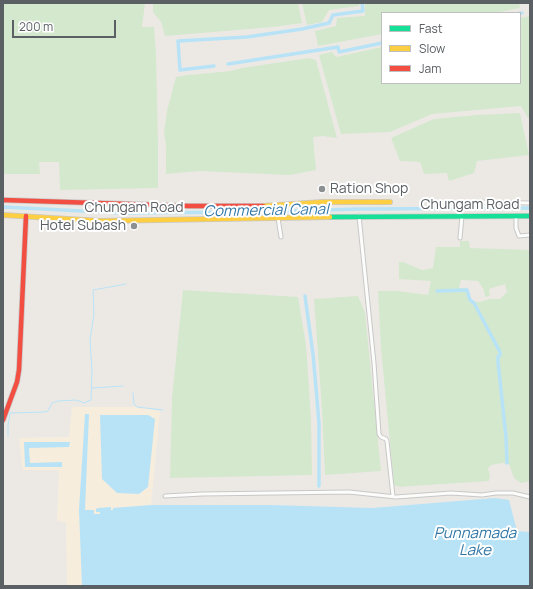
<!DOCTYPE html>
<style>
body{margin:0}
#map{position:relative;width:533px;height:589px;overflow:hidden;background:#ece9e5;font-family:Manrope,sans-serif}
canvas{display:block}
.frame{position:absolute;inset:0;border:4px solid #5a6064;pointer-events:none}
.legend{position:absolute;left:381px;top:12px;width:140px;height:72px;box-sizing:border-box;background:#fff;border:1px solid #bdbfc1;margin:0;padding:5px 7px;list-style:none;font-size:12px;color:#5a6064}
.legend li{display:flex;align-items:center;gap:8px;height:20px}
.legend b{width:20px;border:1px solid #bdbfc1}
.scale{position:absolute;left:12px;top:20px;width:104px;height:18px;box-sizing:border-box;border:2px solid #5a6064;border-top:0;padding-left:5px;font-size:12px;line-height:14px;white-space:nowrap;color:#5a6064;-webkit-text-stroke:3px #fff;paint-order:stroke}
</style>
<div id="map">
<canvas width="533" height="589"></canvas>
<div class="frame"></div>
<ul class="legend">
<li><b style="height:5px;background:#16e098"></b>Fast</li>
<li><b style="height:5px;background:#ffcf43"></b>Slow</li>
<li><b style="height:5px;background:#f24e42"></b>Jam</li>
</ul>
<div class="scale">200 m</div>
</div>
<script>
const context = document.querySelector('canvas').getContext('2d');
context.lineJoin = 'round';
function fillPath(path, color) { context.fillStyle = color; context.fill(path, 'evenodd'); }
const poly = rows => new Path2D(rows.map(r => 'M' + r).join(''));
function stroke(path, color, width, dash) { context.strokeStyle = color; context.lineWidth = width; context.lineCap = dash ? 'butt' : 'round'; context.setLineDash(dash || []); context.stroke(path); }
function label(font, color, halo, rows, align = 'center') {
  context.font = font + ' Manrope,sans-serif'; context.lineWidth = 4; context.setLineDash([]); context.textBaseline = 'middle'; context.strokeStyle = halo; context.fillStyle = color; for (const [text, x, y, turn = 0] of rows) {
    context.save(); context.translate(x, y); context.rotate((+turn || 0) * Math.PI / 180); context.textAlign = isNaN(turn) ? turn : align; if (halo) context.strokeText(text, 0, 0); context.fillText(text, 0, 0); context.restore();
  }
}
const commercial = poly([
 [72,407,135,407,160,411,151,505,113,508,113,510,100,512,100,514,94,514,94,510,82,568,82,586,67,586,66,522,57,521,59,470,23,470,19,438,69,437]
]);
const green = poly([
 [3,3,145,3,142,27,154,27,156,53,158,142,158,188,60,190,59,162,39,162,40,174,3,174],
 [153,3,298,3,302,23,273,27,165,36,161,22,153,12],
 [302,3,359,3,359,6,329,10,322,22,307,25],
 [365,3,519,3,520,8,495,13,382,13,382,34,318,46,315,31,336,26,337,18,365,16],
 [530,16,530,118,528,118,521,106,432,114,390,132,341,134,319,55,332,52,336,57,382,47,382,83,520,83,520,18],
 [309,58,316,60,337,138,323,136,313,137,316,170,290,175,199,171,166,174,166,146,164,132,167,111,176,77,188,75,231,71,242,68],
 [520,113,529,155,477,161,474,173,449,181,447,173,424,174,420,162,400,161,391,138,434,119,477,115],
 [460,241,469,241,470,248,530,250,530,481,521,483,514,478,509,464,502,463,491,465,488,468,490,476,489,481,426,485,400,487,394,485,381,348,378,291,398,291,428,295,431,281,399,279,399,262,403,262,422,270,433,268,436,247,460,247],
 [461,280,478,281,484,290,485,297,490,296,489,289,505,284,507,292,500,299,489,299,480,302,469,301,466,288,459,288],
 [183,290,298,297,306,345,311,419,312,475,170,478,172,398],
 [358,296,365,313,381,471,325,475,322,410,314,299]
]);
const water = poly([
 [85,414,89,414,85,510,94,510,94,514,100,514,100,512,96,512,96,509,98,508,111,507,111,510,113,510,113,508,151,505,270,505,372,508,495,498,509,500,517,531,530,532,530,586,82,586,79,510],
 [100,415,148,415,155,419,148,487,139,494,117,493,102,479],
 [24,442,70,442,69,447,29,448,30,463,62,462,62,467,25,467]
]);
const stream = poly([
 [92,388,123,386],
 [133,393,134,404,137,407,163,410],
 [8,436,8,425,10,413,44,412,48,411,52,403,58,401,76,400,84,403,91,400,92,371,90,340,94,314,93,290,126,284]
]);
const canal = poly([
 [520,13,522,13],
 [228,64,338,47,339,52,382,43],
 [214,66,180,70,178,41,247,37,302,29,329,23,333,15,363,11,362,3],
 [3,207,122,213,261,212,358,209,530,208],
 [437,291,467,290,470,300,474,303,500,352,500,355,498,357,498,362,506,437,507,463],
 [305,296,313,354,317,399,319,424,319,486]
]);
const street = poly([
 [473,202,530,203],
 [267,207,267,218],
 [359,216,374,363,379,434,381,437,386,439,387,441,393,496],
 [516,216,516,228,519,236,530,235],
 [278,218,281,237],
 [460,238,462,216],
 [165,496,202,494,349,492,396,497,451,493,482,495,496,493,513,493,530,497]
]);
const fast = poly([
 [330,217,530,216]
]);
const slow = poly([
 [263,206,323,202,390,202],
 [3,215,100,221,330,217]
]);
const jam = poly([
 [3,200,189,206,263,206],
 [3,420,17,382,19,370,26,216]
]);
const markers = [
 [322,189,4,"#8d9091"],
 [134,226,4,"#8d9091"]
];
const poiNames = [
 ["Ration Shop",330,189],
 ["Hotel Subash",126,226,"right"]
];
const streetNames = [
 ["Chungam Road",470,205],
 ["Chungam Road",134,208]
];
const waterNames = [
 ["Commercial Canal",266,211,-1],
 ["Punnamada",475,534],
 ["Lake",475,551]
];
fillPath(commercial, '#f6eddd');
fillPath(green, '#d4e8ce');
fillPath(water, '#b8e3f7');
stroke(stream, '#b8e3f7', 1);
stroke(canal, '#b8e3f7', 3.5);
stroke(street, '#c8c8c8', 5);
stroke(fast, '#c8c8c8', 6);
stroke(slow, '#c8c8c8', 6);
stroke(jam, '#c8c8c8', 6);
stroke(street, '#fcfcfb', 3);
stroke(fast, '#16e098', 4.5);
stroke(slow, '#ffcf43', 4.5);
stroke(jam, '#f24e42', 4.5);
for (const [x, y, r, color] of markers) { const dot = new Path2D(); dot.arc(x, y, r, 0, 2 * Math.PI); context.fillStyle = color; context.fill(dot); stroke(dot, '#fff', 1.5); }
label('14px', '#5a6064', '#fff', poiNames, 'left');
label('14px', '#5a6064', '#fff', streetNames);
label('italic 15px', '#3278a7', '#fff', waterNames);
</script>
